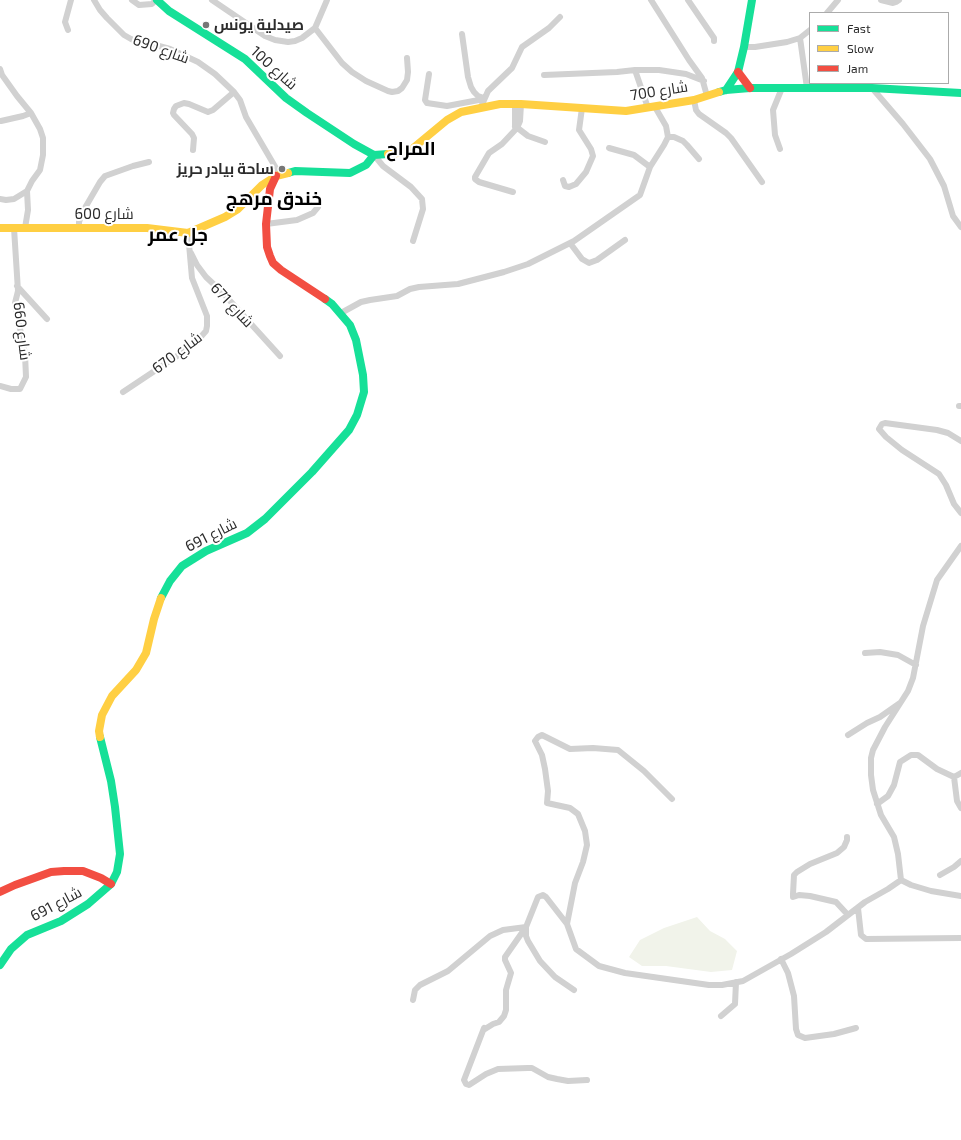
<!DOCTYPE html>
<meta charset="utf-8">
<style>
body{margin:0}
#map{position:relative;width:961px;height:1140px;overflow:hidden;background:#fff;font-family:"Exo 2",sans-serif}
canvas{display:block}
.legend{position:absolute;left:809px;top:12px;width:140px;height:72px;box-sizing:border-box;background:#fff;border:1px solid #ababab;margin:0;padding:5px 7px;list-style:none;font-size:12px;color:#2c2c2c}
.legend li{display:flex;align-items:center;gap:8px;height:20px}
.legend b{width:20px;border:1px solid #ababab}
</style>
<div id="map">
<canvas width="961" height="1140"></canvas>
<ul class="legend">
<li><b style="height:5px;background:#16e098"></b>Fast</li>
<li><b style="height:5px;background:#ffcf43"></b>Slow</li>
<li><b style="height:5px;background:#f24e42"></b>Jam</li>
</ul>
</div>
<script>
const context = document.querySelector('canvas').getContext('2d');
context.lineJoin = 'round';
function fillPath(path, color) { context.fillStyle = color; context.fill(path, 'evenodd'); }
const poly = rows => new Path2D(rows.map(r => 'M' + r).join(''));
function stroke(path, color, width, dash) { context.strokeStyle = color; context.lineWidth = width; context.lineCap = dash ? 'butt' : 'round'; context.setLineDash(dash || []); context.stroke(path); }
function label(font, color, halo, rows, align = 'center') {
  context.font = font + ' "Exo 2",Cairo,sans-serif'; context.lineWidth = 4; context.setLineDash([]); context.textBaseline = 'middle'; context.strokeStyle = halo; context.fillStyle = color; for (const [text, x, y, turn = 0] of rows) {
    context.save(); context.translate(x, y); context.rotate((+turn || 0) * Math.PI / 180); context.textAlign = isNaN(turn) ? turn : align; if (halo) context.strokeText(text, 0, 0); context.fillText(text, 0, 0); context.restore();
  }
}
const green = poly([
 [697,917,710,931,725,939,737,951,732,970,711,972,666,966,642,966,629,957,640,940,664,928]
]);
const street = poly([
 [94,0,100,10,107,18,124,35,131,39,145,45,159,46,170,49,198,62,215,74,234,92,240,100,246,117,280,175],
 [132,0,139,5,152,4,156,0],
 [212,0,265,36,275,40,288,42,295,41,302,38,315,28,327,0],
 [651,0,689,60,702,78,707,96],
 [688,0,714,38,714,41],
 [881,0,893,3,896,2,899,0],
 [827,13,838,0],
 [315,28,342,63,352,72,366,81,388,91,392,92,398,91,402,88,407,80,408,72,407,58],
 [68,30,65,22,71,0],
 [462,34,468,77,471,87,474,92,478,96,484,98],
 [800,38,807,88],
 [744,47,755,47,787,42,800,38,810,30],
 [0,69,2,75,17,96,31,113,40,129,43,138,43,155,40,170,32,181,27,191,28,210,25,228],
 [635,70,648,108],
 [429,74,425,100,427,103,447,106,484,99],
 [544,75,617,72,635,70,659,70,686,74,704,81],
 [872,88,903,124,930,159,944,186,953,216,961,227],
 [694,100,696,110,699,114,726,133,731,138,762,182],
 [481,107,488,91,512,68,522,47,549,28,560,17],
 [1,121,23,116,31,113],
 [515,126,528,136,545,142],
 [515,127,515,104],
 [668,137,674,137,683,141,687,145,699,159],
 [609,148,634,155,650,167],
 [780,149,775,135,773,110,782,88],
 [193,150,194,138,192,134,174,115,173,113,174,109,176,106,184,103,189,104,208,112,213,110,234,92],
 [374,155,383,166,411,187,422,199,423,209,413,241],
 [563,180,565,186,569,187,576,184,586,172,593,156,591,149,579,130,582,108],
 [513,192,479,182,475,179,475,177,489,153,502,144,517,128,520,121,521,104],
 [0,199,6,200,14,199,27,191],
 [266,224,297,220,313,213,318,207],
 [79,228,79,222,82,213,100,182,105,176,133,166,149,162],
 [570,243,582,259,589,263,597,260,625,240],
 [191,253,197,265,206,277,222,292,280,356],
 [17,286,47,319],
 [341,313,361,302,370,300,397,296,410,289,419,287,458,284,504,272,528,264,574,241,640,195,650,167,664,145,668,137,666,126,655,107],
 [0,386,11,389,20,389,26,377,25,354,15,303,18,291,14,228],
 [123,392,180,354,198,340,206,331,207,326,207,316,192,278,188,233],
 [959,406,961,406],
 [961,441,948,433,937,430,885,423,882,424,879,429,886,437,902,450,939,474,946,485,954,504,961,513],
 [961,546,937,580,923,626,913,678,908,691,885,727,873,750,871,758,871,775,873,790,881,815,894,837,898,854,901,880,911,885,931,891,961,896],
 [865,653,880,652,898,655,916,665],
 [848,735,867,723,880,717,900,703],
 [954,777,957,801,961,808],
 [672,799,644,771,618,750,593,748,570,749,542,735,538,737,535,741,542,755,545,769,548,791,547,803,570,808,578,814,585,831,587,845,583,862,575,883,567,924,576,949,599,966,625,973,709,985,722,985,743,981,791,954,826,932,865,902,888,889,901,880],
 [877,804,888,796,894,785,900,762,911,755,918,755,937,769,954,777,961,773],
 [847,837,847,840,844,847,837,853,810,864,797,872,794,875,793,894,793,897,799,895,810,896,836,902,848,915],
 [940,875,954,867,961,861],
 [858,908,861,935,866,939,961,938],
 [567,924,546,897,543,895,538,897,526,927,505,957,505,960,511,973,506,990,506,1010,504,1016,499,1022,493,1024,485,1029,484,1028,464,1080,466,1084,469,1085,486,1074,498,1069,528,1068,532,1068,548,1077,557,1079,568,1081,587,1080],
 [781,959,788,973,794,996,796,1029,798,1035,805,1038,834,1034,856,1028],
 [413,1000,415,990,420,985,448,971,490,936,503,930,526,927,526,936,528,941,540,961,555,977,574,990],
 [721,1016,735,1004,736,982]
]);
const fast = poly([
 [157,0,169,11,245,59,286,98,307,113,354,144,374,155,388,154],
 [726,90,738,72,744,47,752,0],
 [719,92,726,90,750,88,872,88,961,93],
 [288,173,295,171,350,173,366,165,374,155],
 [161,598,170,581,182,566,206,551,247,533,265,519,312,472,349,430,357,415,364,392,363,375,356,340,350,325,332,304,325,299],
 [0,965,11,949,27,935,61,921,88,904,111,884,117,872,120,854,115,807,111,781,100,737]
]);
const slow = poly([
 [388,154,394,154,412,149,447,120,461,112,500,104,521,104,626,111,694,100,719,92],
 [0,228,147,228,188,233,225,217,238,209,262,185,276,176,288,173],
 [100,737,99,731,102,715,112,696,136,670,146,653,154,619,161,598]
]);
const jam = poly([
 [738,72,750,88],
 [276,176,270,189,266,224,267,247,270,256,273,263,281,270,325,299],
 [0,892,15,885,51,872,64,871,83,871,101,878,111,884]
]);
const markers = [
 [206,25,4,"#767676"],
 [282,169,4,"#767676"]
];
const poiNames = [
 ["صيدلية يونس",214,25],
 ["ساحة بيادر حريز",274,169,"right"]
];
const streetNames = [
 ["شارع 690",161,49,20],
 ["شارع 100",274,68,42],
 ["شارع 700",659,91,-9],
 ["شارع 600",104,214],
 ["شارع 671",232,305,47],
 ["شارع 660",22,331,83],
 ["شارع 670",177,353,-37],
 ["شارع 691",211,535,-27],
 ["شارع 691",56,904,-28]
];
const districtNames = [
 ["المراح",411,149],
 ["خندق مرهج",274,199],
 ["جل عمر",178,235]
];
fillPath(green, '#f1f3ea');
stroke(street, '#d1d1d1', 6);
stroke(fast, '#16e098', 8);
stroke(slow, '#ffcf43', 8);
stroke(jam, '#f24e42', 8);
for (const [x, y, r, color] of markers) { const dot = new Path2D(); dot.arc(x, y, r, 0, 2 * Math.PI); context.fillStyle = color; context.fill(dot); stroke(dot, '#fff', 1.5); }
label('bold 15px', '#2c2c2c', '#fff', poiNames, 'left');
label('15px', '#2c2c2c', '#fff', streetNames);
label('bold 19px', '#000', '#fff', districtNames);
</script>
